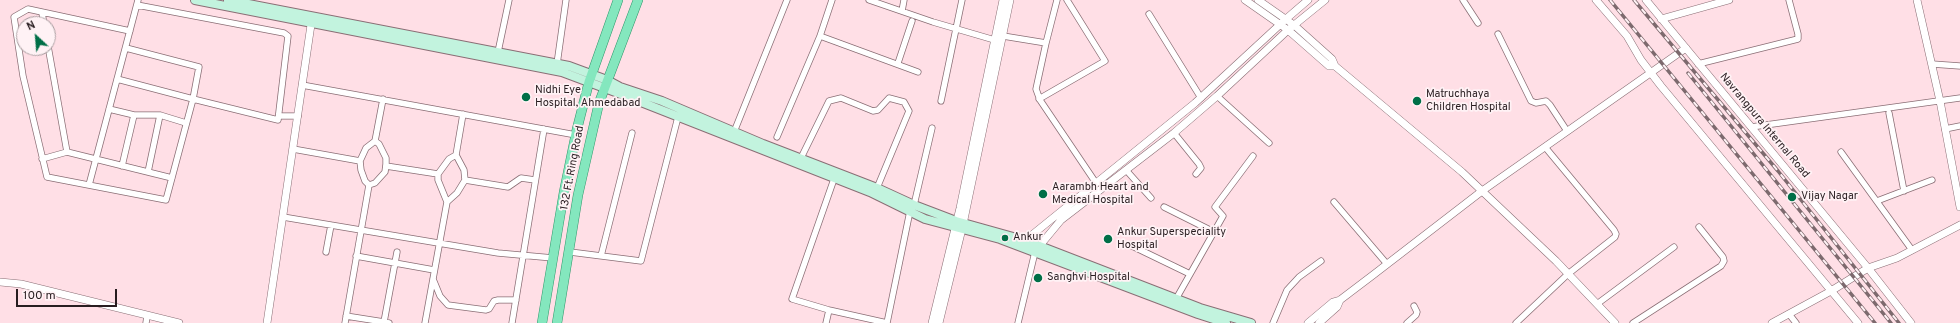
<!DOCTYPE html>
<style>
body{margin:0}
#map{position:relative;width:1960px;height:323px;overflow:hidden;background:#ffdfe6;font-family:Overpass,sans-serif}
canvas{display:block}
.north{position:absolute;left:16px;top:16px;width:40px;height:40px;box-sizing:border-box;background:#fff2f5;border:1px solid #a99da0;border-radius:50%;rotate:334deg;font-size:11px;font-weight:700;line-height:16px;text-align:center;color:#281d20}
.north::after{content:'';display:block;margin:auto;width:14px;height:18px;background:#006f47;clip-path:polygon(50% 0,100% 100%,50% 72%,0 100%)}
.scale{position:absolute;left:16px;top:289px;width:101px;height:18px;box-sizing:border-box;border:2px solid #281d20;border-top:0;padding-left:5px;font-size:12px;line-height:14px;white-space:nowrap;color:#281d20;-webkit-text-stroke:3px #fff2f5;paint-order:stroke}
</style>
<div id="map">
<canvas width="1960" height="323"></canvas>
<div class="north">N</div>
<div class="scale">100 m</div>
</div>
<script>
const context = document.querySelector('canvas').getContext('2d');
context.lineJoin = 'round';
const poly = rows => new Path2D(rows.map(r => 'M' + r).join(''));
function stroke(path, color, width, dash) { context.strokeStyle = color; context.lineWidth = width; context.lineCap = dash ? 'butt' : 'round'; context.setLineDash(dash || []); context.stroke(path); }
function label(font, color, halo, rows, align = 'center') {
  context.font = font + ' Overpass,sans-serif'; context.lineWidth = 3.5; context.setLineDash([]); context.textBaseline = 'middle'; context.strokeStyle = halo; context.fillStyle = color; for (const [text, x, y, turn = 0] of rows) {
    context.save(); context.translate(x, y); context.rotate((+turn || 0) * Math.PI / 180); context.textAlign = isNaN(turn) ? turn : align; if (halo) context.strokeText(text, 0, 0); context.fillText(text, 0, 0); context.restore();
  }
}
const minor = poly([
 [869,0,933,22,998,41],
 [1057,0,1046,43,1036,89,1040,100,1096,183],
 [1463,0,1478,23],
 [902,11,904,0],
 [42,13,44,24],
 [1149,14,1201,98],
 [130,31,28,9,14,17,23,76,47,177,166,200,193,99,278,120,288,36,284,33,137,5],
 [1498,34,1531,101,1536,103,1546,101,1550,105,1567,131],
 [820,36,918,72],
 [1003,36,1046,43],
 [48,46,67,152],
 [498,52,509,0],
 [898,63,912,21],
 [557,64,566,0],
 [1698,64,1798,39,1798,34,1789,0],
 [1932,64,1960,66],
 [117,79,193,99,199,67,126,48],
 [302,85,576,135],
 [1217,96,1269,143],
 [1039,99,1105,61,1067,0],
 [941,101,962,0],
 [109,109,134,115,160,115,186,123],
 [1889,113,1904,191],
 [279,116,298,116],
 [1751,127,1960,98],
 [1945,129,1960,126],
 [734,132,787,0],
 [1174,133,1199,164,1201,168,1196,174],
 [777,137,820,36,832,0],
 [293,149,360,161],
 [1841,152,1912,250],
 [801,158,829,101,841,98,873,111,878,110,889,98,904,102,909,111,877,188],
 [42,159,67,152,172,178],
 [122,166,134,115],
 [386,166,438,174],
 [1126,170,1151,198],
 [148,172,160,115],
 [834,179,792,299,829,310,887,323],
 [465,180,508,187,521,178,535,180],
 [89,185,138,0],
 [369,185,375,183,385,172,386,164,386,158,379,144,375,141],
 [1877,201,1932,180],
 [447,202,457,193,465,180,464,170,456,155,463,114],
 [1334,202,1387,264],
 [914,205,932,128],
 [1164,207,1214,232],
 [283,217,498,253,553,258],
 [1130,245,1190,274],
 [326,252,331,225],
 [570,252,641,261,678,117],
 [356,256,434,270],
 [601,256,632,133],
 [433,279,440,296,448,305,486,310,489,309,494,301,498,300,516,300],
 [1176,299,1223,216,1215,207,1253,156],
 [1597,304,1674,247],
 [1789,314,1796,323],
 [346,316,384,322],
 [146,323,147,316],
 [345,323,369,185,365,181,361,170,360,161,366,148,375,141,383,99],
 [389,323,384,322,397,252],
 [425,323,447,202,438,180,438,174,449,159,456,155],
 [512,323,544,129],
 [826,323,829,310],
 [887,323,910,211],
 [1018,323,1035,252],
 [1273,323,1287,290,1299,277,1321,261],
 [1407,323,1416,315,1417,312,1414,306],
 [1516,323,1568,274,1615,237,1616,234,1614,230,1545,147],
 [1633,323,1721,266,1724,261,1723,257,1699,227]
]);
const tertiary = poly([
 [1245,0,1288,30,1329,66,1335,66],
 [1258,0,1294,25,1332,59,1335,66,1462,172,1556,261,1615,323],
 [1596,0,1627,36,1641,60,1661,86,1858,323],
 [1646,0,1868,268,1911,323],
 [1917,0,1940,101,1960,207],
 [1661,19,1729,0],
 [1022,243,1195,103,1286,19,1308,0],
 [1037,249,1061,220,1174,133,1217,96,1288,30,1325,0],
 [0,282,21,284,179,323],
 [267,323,312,18],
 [932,323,960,208,1003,0],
 [939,323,962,229,1010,0],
 [1308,323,1333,302,1340,300,1373,275,1482,191,1686,48],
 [1319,323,1337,307,1340,300],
 [1772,323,1831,291,1868,268,1897,258,1960,225]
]);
const secondary = poly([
 [195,0,562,72,618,93,870,192,925,219,1000,239,1198,314,1226,323],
 [228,0,569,66,607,80,620,87,662,101,763,144,877,188,914,205,956,221,1024,240,1200,308,1251,323]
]);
const primary = poly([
 [542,323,564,192,577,129,589,82,618,0],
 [557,323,578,195,599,103,638,0]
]);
const rail = poly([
 [1610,0,1875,323],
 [1634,0,1778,171,1899,323],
 [1688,73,1891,323]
]);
const markers = [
 [526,97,5,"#006f47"],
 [1417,101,5,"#006f47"],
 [1043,194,5,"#006f47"],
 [1792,197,5,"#006f47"],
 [1005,238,4,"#006f47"],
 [1108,239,5,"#006f47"],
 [1038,278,5,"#006f47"]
];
const poiNames = [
 ["Nidhi Eye",535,91],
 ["Hospital, Ahmedabad",535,104],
 ["Matruchhaya",1426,95],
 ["Children Hospital",1426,108],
 ["Aarambh Heart and",1052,188],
 ["Medical Hospital",1052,201],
 ["Vijay Nagar",1801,197],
 ["Ankur Superspeciality",1117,233],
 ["Hospital",1117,246],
 ["Ankur",1013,238],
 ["Sanghvi Hospital",1047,278]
];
const streetNames = [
 ["Navrangpura Internal Road",1764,126,50],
 ["132 Ft. Ring Road",573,168,-79]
];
stroke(minor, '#8a6e75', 7);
stroke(tertiary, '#8a6e75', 8);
stroke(secondary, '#8a6e75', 10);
stroke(primary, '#2e966a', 10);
stroke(minor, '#fff', 5.5);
stroke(tertiary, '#fff', 7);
stroke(secondary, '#c2f3de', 8);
stroke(primary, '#84e7be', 9);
stroke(rail, '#7d6a6e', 3.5);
stroke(rail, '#fff2f5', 2, [6]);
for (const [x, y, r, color] of markers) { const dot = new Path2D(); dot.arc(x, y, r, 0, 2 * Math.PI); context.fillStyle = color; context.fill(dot); stroke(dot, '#fff2f5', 1.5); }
label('11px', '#281d20', '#fff2f5', poiNames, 'left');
label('11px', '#281d20', '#fff2f5', streetNames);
</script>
